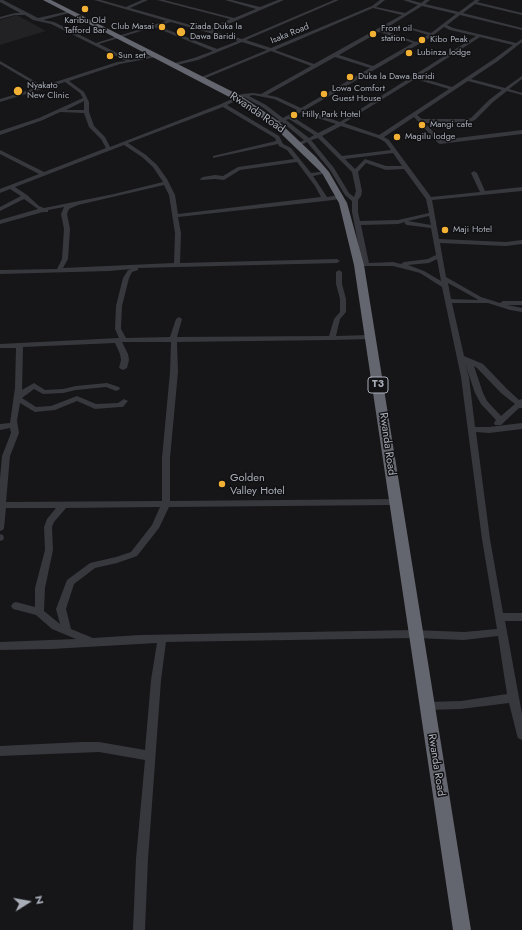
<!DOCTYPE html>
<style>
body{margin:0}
#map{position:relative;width:522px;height:930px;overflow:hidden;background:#161618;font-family:Jost,sans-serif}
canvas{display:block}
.north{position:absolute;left:8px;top:882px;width:40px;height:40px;-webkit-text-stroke:3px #111113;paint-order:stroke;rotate:79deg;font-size:11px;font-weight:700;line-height:16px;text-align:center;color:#a8adb8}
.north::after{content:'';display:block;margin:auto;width:14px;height:18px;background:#a8adb8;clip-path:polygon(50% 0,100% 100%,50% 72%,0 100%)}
</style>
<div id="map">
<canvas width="522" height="930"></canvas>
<div class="north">N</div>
</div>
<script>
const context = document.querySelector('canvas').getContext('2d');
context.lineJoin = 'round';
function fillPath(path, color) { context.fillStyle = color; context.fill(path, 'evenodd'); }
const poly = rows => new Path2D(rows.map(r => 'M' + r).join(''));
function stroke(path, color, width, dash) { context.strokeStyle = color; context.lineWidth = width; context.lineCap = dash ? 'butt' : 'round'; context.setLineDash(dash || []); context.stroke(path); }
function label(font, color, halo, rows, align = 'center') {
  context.font = font + ' Jost,sans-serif'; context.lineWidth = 3; context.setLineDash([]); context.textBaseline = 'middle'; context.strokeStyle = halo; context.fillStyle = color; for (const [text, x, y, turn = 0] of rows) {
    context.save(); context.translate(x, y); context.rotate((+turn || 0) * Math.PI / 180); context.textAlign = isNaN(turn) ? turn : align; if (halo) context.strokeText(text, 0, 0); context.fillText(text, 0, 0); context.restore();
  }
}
const built = poly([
 [17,15,46,31,0,45,0,20]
]);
const minor = poly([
 [0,0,3,0,38,18,69,11,69,13,43,20,54,22,96,43,166,21,94,0,101,0,126,7,142,0,148,0,130,8,208,30,230,19,157,0,164,0,234,18,256,9,225,0,232,0,260,7,278,0,284,0,212,31,242,39,334,0,339,0,246,40,271,48,372,6,380,0,385,0,376,7,405,13,418,5,403,0,410,0,421,3,425,0,430,0,425,4,459,12,475,0,480,0,477,2,522,13,522,15,475,4,463,13,522,28,522,30,460,15,447,25,453,28,516,43,522,39,522,42,498,61,471,79,505,88,522,76,522,79,509,89,522,93,522,95,507,91,493,102,475,120,470,122,425,123,441,140,522,130,522,134,440,144,438,143,414,117,384,137,389,140,431,197,480,192,471,173,474,171,477,173,485,191,522,187,522,191,432,200,439,239,506,242,522,240,522,244,506,246,440,243,446,277,481,297,500,303,503,301,522,301,522,305,507,305,522,308,522,312,510,310,488,303,452,303,464,356,483,364,507,389,519,400,522,399,522,408,519,408,501,425,495,425,494,423,496,420,481,404,475,393,465,363,469,377,475,427,489,427,522,423,522,429,489,433,476,432,490,539,503,613,522,613,522,621,505,621,522,714,522,740,518,738,517,735,509,703,461,709,427,710,423,709,422,706,423,703,427,702,461,701,507,694,498,636,464,640,415,638,166,642,161,680,148,859,145,930,133,930,136,859,145,760,99,752,0,756,0,746,81,742,99,742,145,750,151,680,157,643,51,649,0,650,0,642,76,639,52,629,36,615,13,609,11,606,13,603,16,602,35,607,35,588,45,550,44,527,47,519,56,508,6,508,4,528,3,530,0,531,0,479,2,456,11,433,10,428,0,430,0,424,10,423,15,388,16,348,0,348,0,344,119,338,115,329,116,306,123,278,128,270,131,269,109,271,0,274,0,270,57,269,62,259,64,229,61,214,64,207,48,210,48,212,43,212,0,224,0,220,38,209,24,199,0,211,0,207,21,196,10,189,0,193,0,189,39,174,0,154,0,150,44,172,106,148,101,139,89,127,84,113,60,112,43,120,0,135,0,131,39,118,83,98,80,93,65,82,0,102,0,99,39,87,0,64,0,61,43,86,117,62,126,61,51,24,33,20,25,15,15,15,0,19,0,17,15,13,20,13,0,2,0,0],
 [422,6,456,14,431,33,412,28,412,30,428,35,416,42,383,30,422,6],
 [373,8,402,15,314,64,275,50,373,8],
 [171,22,238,41,217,49,158,26,171,22],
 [154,27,213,51,194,58,171,64,171,65,173,66,198,60,242,42,267,50,199,78,199,80,201,80,271,51,311,66,261,94,253,93,242,94,221,104,110,147,105,137,94,126,89,112,89,102,84,92,69,81,120,64,156,57,156,56,154,55,131,60,99,44,154,27],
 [444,27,450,30,476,36,340,122,305,110,431,37,444,27],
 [379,32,413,43,373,66,339,55,379,32],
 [480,37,513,45,494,59,452,87,418,77,480,37],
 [335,57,370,68,301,108,277,97,267,95,335,57],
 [415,79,449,89,379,135,344,123,415,79],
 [468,81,502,90,489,100,471,118,467,119,422,119,417,115,468,81],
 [253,95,274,99,297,110,283,118,266,105,249,96,253,95],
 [244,97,262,107,279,120,273,122,273,124,282,122,304,140,296,144,299,146,307,142,330,170,345,195,352,201,352,212,362,263,360,265,361,266,393,266,405,269,420,273,442,287,461,377,482,539,497,629,464,632,415,630,140,635,93,638,71,629,66,609,74,584,95,568,117,563,137,556,159,528,169,507,395,505,398,504,399,502,398,500,395,499,170,501,170,458,178,372,177,342,332,340,370,339,373,337,370,335,336,336,340,319,346,312,346,299,342,284,342,272,339,270,336,272,336,284,340,299,340,312,334,319,329,336,177,337,182,319,179,317,176,319,170,337,126,338,121,329,122,306,129,278,132,272,138,270,138,268,337,263,340,261,337,259,180,263,181,233,178,217,325,201,340,199,343,197,340,195,327,197,313,176,327,173,327,171,311,173,291,148,283,144,279,136,227,105,244,97],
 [84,101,84,110,66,110,84,101],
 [223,107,275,138,276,141,213,156,213,158,278,144,279,146,287,150,294,159,238,167,223,176,215,175,203,177,200,179,201,180,215,179,224,180,240,170,297,162,315,186,321,197,178,214,175,195,167,179,157,165,146,155,128,143,223,107],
 [301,112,303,113,336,124,318,133,293,117,301,112],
 [289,119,314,135,309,138,286,120,289,119],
 [341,126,378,138,385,142,391,150,342,156,322,136,341,126],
 [318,138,352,172,356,191,354,197,349,193,334,168,311,140,318,138],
 [124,145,142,157,153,167,163,182,114,194,44,208,39,206,27,195,15,187,124,145],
 [393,153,402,166,386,166,365,159,355,169,345,159,393,153],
 [366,163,386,170,404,169,426,199,429,213,398,220,360,221,358,212,358,200,361,196,362,191,358,172,366,163],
 [164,185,169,195,175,233,174,263,63,268,68,259,70,229,67,214,69,209,78,205,164,185],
 [429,216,431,225,408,221,429,216],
 [405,222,405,224,407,225,431,228,436,255,428,259,404,262,401,264,393,262,369,263,361,225,398,224,405,222],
 [437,259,441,281,424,271,408,265,429,263,437,259],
 [448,283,477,299,478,300,451,299,448,283],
 [122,342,171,342,170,372,162,458,162,501,6,502,10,456,19,433,17,421,20,403,35,412,55,410,77,401,95,409,120,407,123,407,128,401,124,399,118,403,96,404,77,396,51,406,36,407,22,398,34,389,43,394,63,393,76,390,106,387,116,391,120,389,119,387,107,383,76,386,63,389,45,390,34,383,22,390,23,347,115,343,120,354,121,360,119,368,123,370,127,368,129,360,128,354,122,342],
 [474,366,477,368,501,393,515,404,501,416,487,401,483,393,474,366],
 [160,507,152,525,131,552,116,557,90,563,67,580,56,609,60,624,44,611,45,588,53,550,52,527,54,522,66,508,160,507],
 [0,534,3,535,4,538,3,540,0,541,0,534]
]);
const highway = poly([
 [43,0,51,0,241,96,278,121,316,157,329,172,347,203,364,265,471,930,453,930,354,265,339,203,322,173,272,125,235,100,43,0]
]);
const markers = [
 [85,9,4,"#f2b134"],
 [162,27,4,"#f2b134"],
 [181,32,5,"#f2b134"],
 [373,34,4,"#f2b134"],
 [422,40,4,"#f2b134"],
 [409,53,4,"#f2b134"],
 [110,56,4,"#f2b134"],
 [350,77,4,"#f2b134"],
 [18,91,5,"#f2b134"],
 [324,94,4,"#f2b134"],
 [294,115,4,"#f2b134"],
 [422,125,4,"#f2b134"],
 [397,137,4,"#f2b134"],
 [445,230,4,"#f2b134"],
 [222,484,4,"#f2b134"]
];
const farPoinames = [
 ["Karibu Old",85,21,"center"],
 ["Tafford Bar",85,31,"center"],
 ["Club Masai",154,27,"right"],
 ["Ziada Duka la",190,27],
 ["Dawa Baridi",190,37],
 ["Front oil",381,29],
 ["station",381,39],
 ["Kibo Peak",430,40],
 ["Lubinza lodge",417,53],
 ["Sun set",118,56],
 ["Duka la Dawa Baridi",358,77],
 ["Nyakato",27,86],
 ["New Clinic",27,96],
 ["Lowa Comfort",332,89],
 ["Guest House",332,99],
 ["Hilly Park Hotel",302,115],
 ["Mangi cafe",430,125],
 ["Magilu lodge",405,137],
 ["Maji Hotel",453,230]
];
const farStreetnames = [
 ["Isaka Road",290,34,-22]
];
const shields = [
 [378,385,20]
];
const shieldNames = [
 ["T3",378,385]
];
const streetNames = [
 ["Rwanda Road",257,113,34],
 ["Rwanda Road",387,444,82],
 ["Rwanda Road",436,765,81]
];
const poiNames = [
 ["Golden",230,478],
 ["Valley Hotel",230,491]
];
fillPath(built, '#222225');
fillPath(minor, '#37383d');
fillPath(highway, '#63666e');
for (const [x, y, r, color] of markers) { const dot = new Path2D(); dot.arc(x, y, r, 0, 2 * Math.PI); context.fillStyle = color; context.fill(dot); stroke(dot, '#111113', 1.5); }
label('9px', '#a8adb8', '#111113', farPoinames, 'left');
label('9px', '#a8adb8', '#111113', farStreetnames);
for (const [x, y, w] of shields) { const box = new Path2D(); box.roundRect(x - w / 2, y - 8, w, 16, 3); context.fillStyle = '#111113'; context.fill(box); stroke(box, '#a8adb8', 1); }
label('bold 10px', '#a8adb8', null, shieldNames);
label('11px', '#a8adb8', '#111113', streetNames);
label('11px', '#a8adb8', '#111113', poiNames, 'left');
</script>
